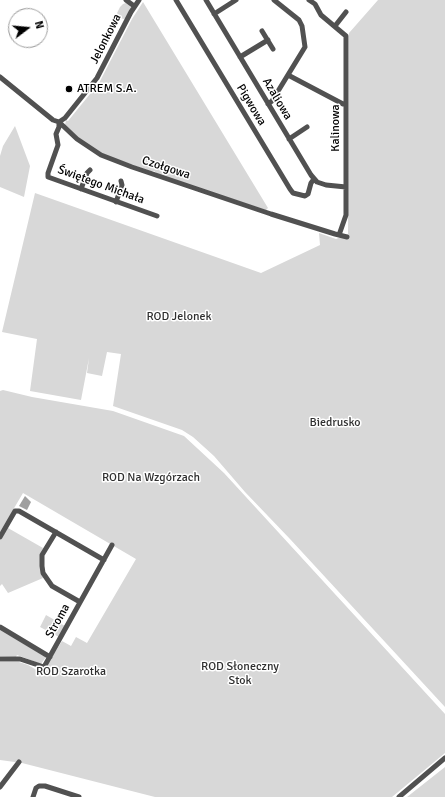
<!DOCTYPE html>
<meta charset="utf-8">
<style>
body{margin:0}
#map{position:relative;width:445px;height:797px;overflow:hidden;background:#fff;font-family:Signika,sans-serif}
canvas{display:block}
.north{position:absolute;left:8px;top:8px;width:40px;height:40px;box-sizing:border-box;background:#fff;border:1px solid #999;border-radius:50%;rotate:74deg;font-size:11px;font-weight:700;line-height:16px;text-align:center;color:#000}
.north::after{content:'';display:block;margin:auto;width:14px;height:18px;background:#000;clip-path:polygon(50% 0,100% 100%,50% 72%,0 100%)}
</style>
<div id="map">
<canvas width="445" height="797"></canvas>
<div class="north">N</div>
</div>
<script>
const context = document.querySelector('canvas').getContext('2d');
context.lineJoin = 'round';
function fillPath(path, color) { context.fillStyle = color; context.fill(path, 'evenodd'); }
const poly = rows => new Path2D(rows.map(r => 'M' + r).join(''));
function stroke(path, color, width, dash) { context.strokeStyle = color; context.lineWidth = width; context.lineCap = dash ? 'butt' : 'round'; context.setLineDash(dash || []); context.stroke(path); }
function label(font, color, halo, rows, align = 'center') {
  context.font = font + ' Signika,sans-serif'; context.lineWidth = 3; context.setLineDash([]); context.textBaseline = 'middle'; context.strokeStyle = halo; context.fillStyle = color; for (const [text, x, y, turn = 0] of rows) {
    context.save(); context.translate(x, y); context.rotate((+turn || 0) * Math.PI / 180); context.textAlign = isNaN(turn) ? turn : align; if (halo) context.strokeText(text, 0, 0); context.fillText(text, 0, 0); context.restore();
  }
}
const green = poly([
 [378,0,445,0,445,707,290,539,245,492,214,456,193,437,182,430,113,406,121,354,107,352,102,376,87,373,89,358,81,400,30,391,37,339,2,332,35,193,261,273,320,245,319,233,336,239,348,234,349,33],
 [143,2,268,208,266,210,159,175,154,171,150,171,102,154,86,144,65,125,66,120,68,121,99,83,132,19],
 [126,3,130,6,131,8,126,18,124,19,120,18,117,13,120,7,123,4],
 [15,126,30,166,24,197,0,187,0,156,3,146],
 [3,390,32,397,113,411,184,436,224,473,445,714,445,753,392,797,155,797,22,763,0,760,0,662,19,662,28,665,42,673,62,641,71,646,76,637,87,643,136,559,23,493,0,532,0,391],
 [8,528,43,548,41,554,40,568,43,578,8,593,2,584,0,586,0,540],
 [46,615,65,626,59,637,40,627],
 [0,630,46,657,41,664,17,655,16,657,0,656],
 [445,767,445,797,407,797]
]);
const water = poly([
 [25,496,31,502,27,510,19,506]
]);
const minor = poly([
 [126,0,134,6],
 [176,0,290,189,293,193,305,196,308,194,311,183,314,179],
 [206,0,311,175,317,182,326,185,346,187],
 [309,0,315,4,321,15,346,36,346,215,339,235],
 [214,14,236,0],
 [335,26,346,12],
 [262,31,273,49],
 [240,57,268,40],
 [288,75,343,104,346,104],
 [0,77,53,120,59,122,77,139,101,155,132,167,271,214,335,234,347,237],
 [268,104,272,101,305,47,302,26,299,20,274,0],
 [59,122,59,127,56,134,58,145,48,173,48,177,157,216],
 [59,122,65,118,97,78,131,12,139,0],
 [289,139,307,127],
 [81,189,87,173,90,170],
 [116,202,122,185,121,181],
 [56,532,42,555,42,566,43,573,52,586,80,602],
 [0,537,15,511,19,511,104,560],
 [0,627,50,657],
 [0,659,20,659,44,667,112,545],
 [0,787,19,762],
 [33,797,36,788,39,786,45,786,79,797],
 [399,797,445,758]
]);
const markers = [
 [69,89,4,"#000"]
];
const streetNames = [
 ["Jelonkowa",106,39,-63],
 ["Azaliowa",277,99,59],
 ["Pigwowa",251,105,59],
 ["Kalinowa",336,128,-90],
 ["Czołgowa",166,168,18],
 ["Świętego Michała",101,185,20],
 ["Stroma",58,621,-61]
];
const poiNames = [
 ["ATREM S.A.",77,89]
];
const parkNames = [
 ["ROD Jelonek",179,317],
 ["Biedrusko",335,423],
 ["ROD Na Wzgórzach",151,478],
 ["ROD Słoneczny",240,667],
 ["Stok",240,681],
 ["ROD Szarotka",71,672]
];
fillPath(green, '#d8d8d8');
fillPath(water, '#9f9f9f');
stroke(minor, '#515151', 5);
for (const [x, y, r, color] of markers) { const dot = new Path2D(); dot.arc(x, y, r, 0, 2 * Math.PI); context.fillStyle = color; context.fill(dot); stroke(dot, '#fff', 1.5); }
label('12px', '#000', '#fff', streetNames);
label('12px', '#000', '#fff', poiNames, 'left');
label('12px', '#2f2f2f', '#fff', parkNames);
</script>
